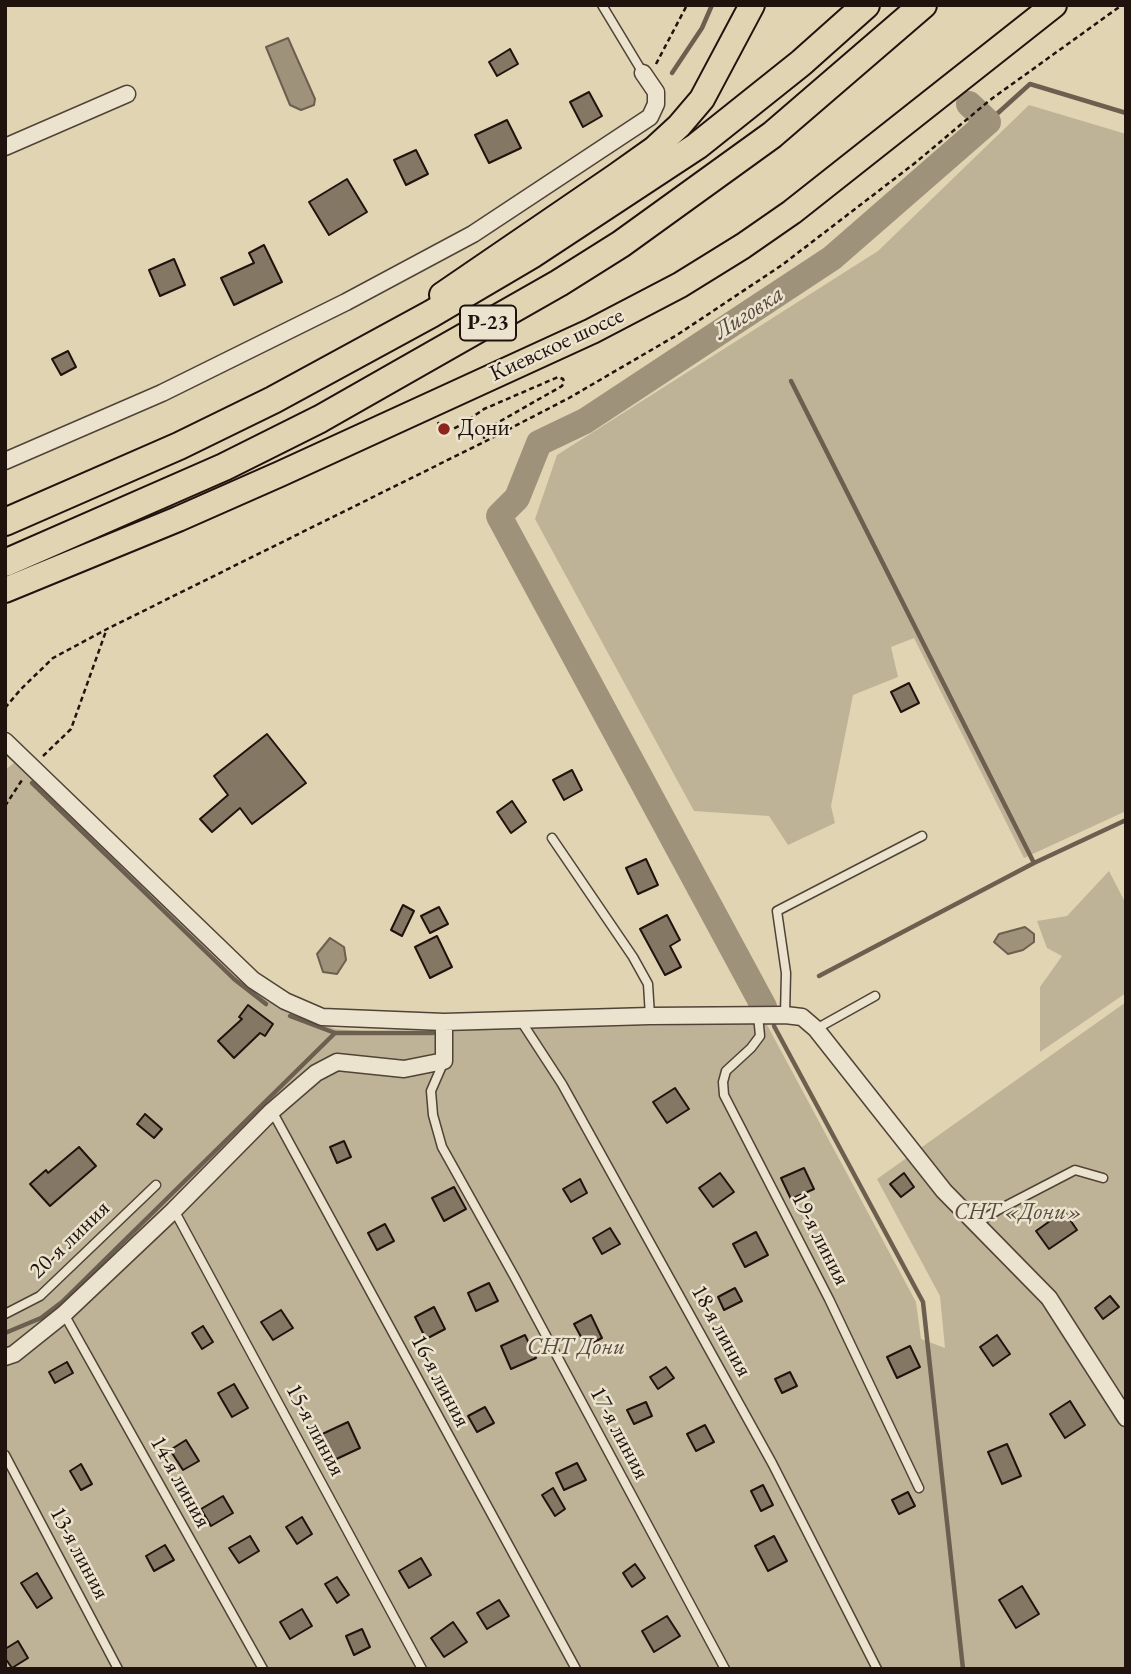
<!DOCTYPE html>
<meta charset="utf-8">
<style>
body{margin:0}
#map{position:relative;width:1131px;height:1674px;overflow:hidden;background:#e0d4b3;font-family:"EB Garamond",serif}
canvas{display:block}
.frame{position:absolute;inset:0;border:7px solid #20130e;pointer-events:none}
</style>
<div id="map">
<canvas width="1131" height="1674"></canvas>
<div class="frame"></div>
</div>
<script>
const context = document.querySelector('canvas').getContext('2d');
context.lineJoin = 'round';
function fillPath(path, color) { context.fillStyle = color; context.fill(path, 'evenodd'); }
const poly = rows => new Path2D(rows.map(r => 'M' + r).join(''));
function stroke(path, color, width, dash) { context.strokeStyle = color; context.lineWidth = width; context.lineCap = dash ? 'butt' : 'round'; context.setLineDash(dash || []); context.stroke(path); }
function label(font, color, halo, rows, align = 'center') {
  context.font = font + ' "EB Garamond",serif'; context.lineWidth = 5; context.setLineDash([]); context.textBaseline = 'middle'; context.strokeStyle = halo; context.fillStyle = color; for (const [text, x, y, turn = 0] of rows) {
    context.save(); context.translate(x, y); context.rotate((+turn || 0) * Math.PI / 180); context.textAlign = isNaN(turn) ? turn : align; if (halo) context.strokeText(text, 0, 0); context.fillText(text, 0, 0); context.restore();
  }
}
const green = poly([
 [1029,105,1126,134,1126,811,1024,858,914,638,891,647,898,677,853,695,831,806,835,823,788,845,769,816,694,811,535,519,557,455,878,251],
 [14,763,264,998,288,1012,324,1025,336,1029,377,1032,766,1023,916,1302,921,1339,945,1348,940,1296,877,1179,1126,1002,1126,1669,5,1669,5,770],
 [1109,871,1126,904,1126,993,1040,1052,1040,987,1062,956,1047,948,1037,921,1067,916]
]);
const water = poly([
 [288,38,315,99,314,105,301,110,290,105,266,47,288,38],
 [1025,927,1034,934,1034,942,1023,950,1008,954,994,942,999,934,1025,927],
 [330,938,344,947,346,960,337,974,323,972,317,954,330,938]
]);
const stream = poly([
 [672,73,702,28,712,5],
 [988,122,1030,84,1126,113],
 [791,381,1034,863],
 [32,783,234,979,266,1004],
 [819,976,1034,863,1126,820],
 [290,1016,335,1033,433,1033],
 [774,1026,923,1302,963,1669],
 [5,1333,41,1318,62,1302,335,1033]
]);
const river = poly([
 [764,1007,499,516,517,498,539,443,585,421,832,258,988,122,969,104]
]);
const building = poly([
 [510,49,518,64,497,76,489,62,510,49],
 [589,92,602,116,583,127,570,102,589,92],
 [507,120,521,148,489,163,475,135,507,120],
 [416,150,428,174,406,185,394,160,416,150],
 [347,179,367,212,329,235,309,202,347,179],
 [264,245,282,282,234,305,221,278,254,263,249,253,264,245],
 [174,259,185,285,160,296,149,270,174,259],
 [68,351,76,367,61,375,52,359,68,351],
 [909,683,919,703,901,712,891,692,909,683],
 [267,734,306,783,252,824,240,808,212,832,200,819,228,795,214,776,267,734],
 [572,770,582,790,564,800,553,780,572,770],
 [512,801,526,822,511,833,497,812,512,801],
 [646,859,658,885,638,894,626,868,646,859],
 [403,905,414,911,402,936,391,930,403,905],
 [439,907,448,924,430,933,421,916,439,907],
 [667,915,680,940,670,946,681,967,665,975,640,929,667,915],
 [437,936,452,967,430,978,415,947,437,936],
 [248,1005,273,1024,265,1036,260,1033,234,1058,218,1041,242,1019,239,1017,248,1005],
 [675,1088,689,1109,667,1123,653,1102,675,1088],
 [145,1114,162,1129,154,1138,137,1124,145,1114],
 [344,1141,351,1157,337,1163,330,1147,344,1141],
 [79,1147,96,1166,50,1206,30,1184,46,1170,48,1173,79,1147],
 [804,1168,814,1189,791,1199,781,1178,804,1168],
 [720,1173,734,1192,713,1207,699,1188,720,1173],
 [904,1173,914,1187,901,1197,890,1184,904,1173],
 [580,1179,587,1193,571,1202,563,1189,580,1179],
 [454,1187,466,1209,444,1221,432,1198,454,1187],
 [1064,1211,1077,1230,1049,1249,1036,1231,1064,1211],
 [385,1224,394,1241,377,1250,368,1233,385,1224],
 [610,1228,620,1244,602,1254,593,1238,610,1228],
 [756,1232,768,1255,745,1267,733,1244,756,1232],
 [489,1283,498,1301,476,1311,468,1293,489,1283],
 [735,1288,742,1301,724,1310,718,1297,735,1288],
 [1110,1296,1119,1307,1103,1319,1095,1308,1110,1296],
 [434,1307,445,1329,426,1339,415,1317,434,1307],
 [281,1310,293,1328,273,1340,261,1322,281,1310],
 [591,1315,602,1338,586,1346,574,1324,591,1315],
 [203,1326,213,1342,202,1349,192,1333,203,1326],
 [525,1335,536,1358,511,1369,501,1346,525,1335],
 [997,1335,1010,1354,993,1366,980,1347,997,1335],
 [910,1346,920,1367,897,1378,887,1357,910,1346],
 [67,1362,73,1373,55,1383,49,1372,67,1362],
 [666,1367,674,1378,658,1389,650,1377,666,1367],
 [790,1372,797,1386,782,1393,775,1379,790,1372],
 [234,1384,248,1408,232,1417,218,1393,234,1384],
 [1070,1401,1085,1425,1065,1438,1050,1414,1070,1401],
 [646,1402,652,1416,634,1424,627,1410,646,1402],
 [485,1407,494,1423,477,1432,468,1416,485,1407],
 [348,1422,360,1448,330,1462,318,1436,348,1422],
 [705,1425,714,1442,696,1451,687,1434,705,1425],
 [186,1440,199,1461,183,1470,170,1450,186,1440],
 [1007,1444,1021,1476,1002,1484,988,1452,1007,1444],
 [577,1463,586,1480,564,1490,556,1473,577,1463],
 [81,1464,92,1484,81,1490,70,1471,81,1464],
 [763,1485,773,1505,761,1511,751,1491,763,1485],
 [553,1488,565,1509,555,1516,542,1495,553,1488],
 [908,1492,915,1506,899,1514,892,1500,908,1492],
 [223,1496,233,1513,211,1526,201,1509,223,1496],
 [302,1517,312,1534,297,1544,286,1527,302,1517],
 [250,1536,259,1551,239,1563,229,1548,250,1536],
 [774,1536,787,1561,768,1571,755,1546,774,1536],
 [165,1545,174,1560,154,1571,146,1556,165,1545],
 [421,1558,431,1575,409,1588,399,1571,421,1558],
 [635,1564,645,1578,632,1587,623,1573,635,1564],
 [37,1573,52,1598,37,1608,21,1583,37,1573],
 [337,1577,349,1595,337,1603,325,1584,337,1577],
 [1022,1586,1039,1614,1016,1628,999,1600,1022,1586],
 [499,1600,509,1616,487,1629,477,1613,499,1600],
 [302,1609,312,1626,290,1639,280,1622,302,1609],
 [667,1616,680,1636,654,1652,642,1631,667,1616],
 [453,1622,467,1642,444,1657,431,1638,453,1622],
 [362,1629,370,1647,354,1655,346,1636,362,1629],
 [18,1641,28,1658,12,1668,5,1658,5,1649,18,1641]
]);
const path = poly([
 [656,64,687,5],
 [438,422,443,434,461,425,484,409,558,377,563,379,564,382,562,386,490,427,484,435,484,442],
 [5,708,21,689,53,658,107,629,484,442,569,398,677,335,782,265,915,163,990,100,1122,5],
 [43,756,71,729,106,631],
 [5,806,22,780]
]);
const service = poly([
 [602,5,643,73],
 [552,838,633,957,648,984,650,1016],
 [758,1015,760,1036,751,1048,726,1071,723,1082,724,1095,829,1299,919,1488],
 [785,1015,786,973,777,911,922,836],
 [521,1021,562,1084,772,1463,877,1669],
 [816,1029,875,996],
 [444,1061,431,1091,433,1115,442,1147,514,1276,725,1669],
 [272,1111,576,1669],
 [174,1210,422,1669],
 [976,1224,998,1210,1075,1170,1103,1178],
 [5,1314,40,1296,156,1185],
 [64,1314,263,1669],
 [5,1455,118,1669]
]);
const minor = poly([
 [5,147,127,94],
 [5,461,162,393,346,302,473,234,650,117,656,104,656,92,643,73],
 [5,741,253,980,285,1001,322,1017,444,1022,650,1016,785,1015,802,1017,816,1029,944,1191,1049,1298,1126,1418],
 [5,1357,14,1354,64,1314,174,1210,272,1111,316,1073,337,1062,404,1069,444,1061,444,1022]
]);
const primary = poly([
 [442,295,616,176,654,149,679,126,702,99,752,5],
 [5,590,178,519,280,474,592,331,680,285,743,246,792,212,1054,5]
]);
const trunk = poly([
 [5,522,179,446,273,400,431,314,533,254,697,146,801,63,866,5],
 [5,563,224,467,320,419,559,283,621,244,772,135,923,5]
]);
const markers = [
 [444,429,7,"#8f2418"]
];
const shields = [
 [488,323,56]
];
const shieldNames = [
 ["Р-23",488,323]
];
const streetNames = [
 ["Киевское шоссе",557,345,-25],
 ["19-я линия",820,1239,63],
 ["20-я линия",70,1240,-44],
 ["18-я линия",721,1331,61],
 ["16-я линия",440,1381,62],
 ["15-я линия",315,1430,62],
 ["17-я линия",619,1433,62],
 ["14-я линия",180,1482,61],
 ["13-я линия",79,1553,62]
];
const poiNames = [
 ["Дони",458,429]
];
const parkNames = [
 ["СНТ «Дони»",1018,1213],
 ["СНТ Дони",576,1348]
];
const waterNames = [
 ["Лиговка",749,313,-33]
];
fillPath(green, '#bfb397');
fillPath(water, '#9f927b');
stroke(water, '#6c5f4f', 2);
stroke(stream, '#6c5f4f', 4.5);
stroke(river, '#9f927b', 26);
fillPath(building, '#847764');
stroke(building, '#20130e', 2);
stroke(service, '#504337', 11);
stroke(minor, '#504337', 19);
stroke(primary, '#20130e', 28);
stroke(trunk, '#20130e', 30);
stroke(path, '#20130e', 2.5, [5, 3.5]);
stroke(service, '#ebe3ce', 8);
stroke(minor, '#ebe3ce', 16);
stroke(primary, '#e0d4b3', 24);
stroke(trunk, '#e0d4b3', 26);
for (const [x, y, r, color] of markers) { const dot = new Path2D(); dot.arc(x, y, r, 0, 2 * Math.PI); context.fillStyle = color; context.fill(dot); stroke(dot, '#ebe3ce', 2.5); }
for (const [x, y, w] of shields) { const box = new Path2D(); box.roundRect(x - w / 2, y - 17.5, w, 35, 5); context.fillStyle = '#ebe3ce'; context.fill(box); stroke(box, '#20130e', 2); }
label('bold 21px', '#20130e', null, shieldNames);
label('23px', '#20130e', '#ebe3ce', streetNames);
label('23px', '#20130e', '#ebe3ce', poiNames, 'left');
label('italic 23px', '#584b3e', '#ebe3ce', parkNames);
label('italic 24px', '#53463a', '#ebe3ce', waterNames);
</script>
